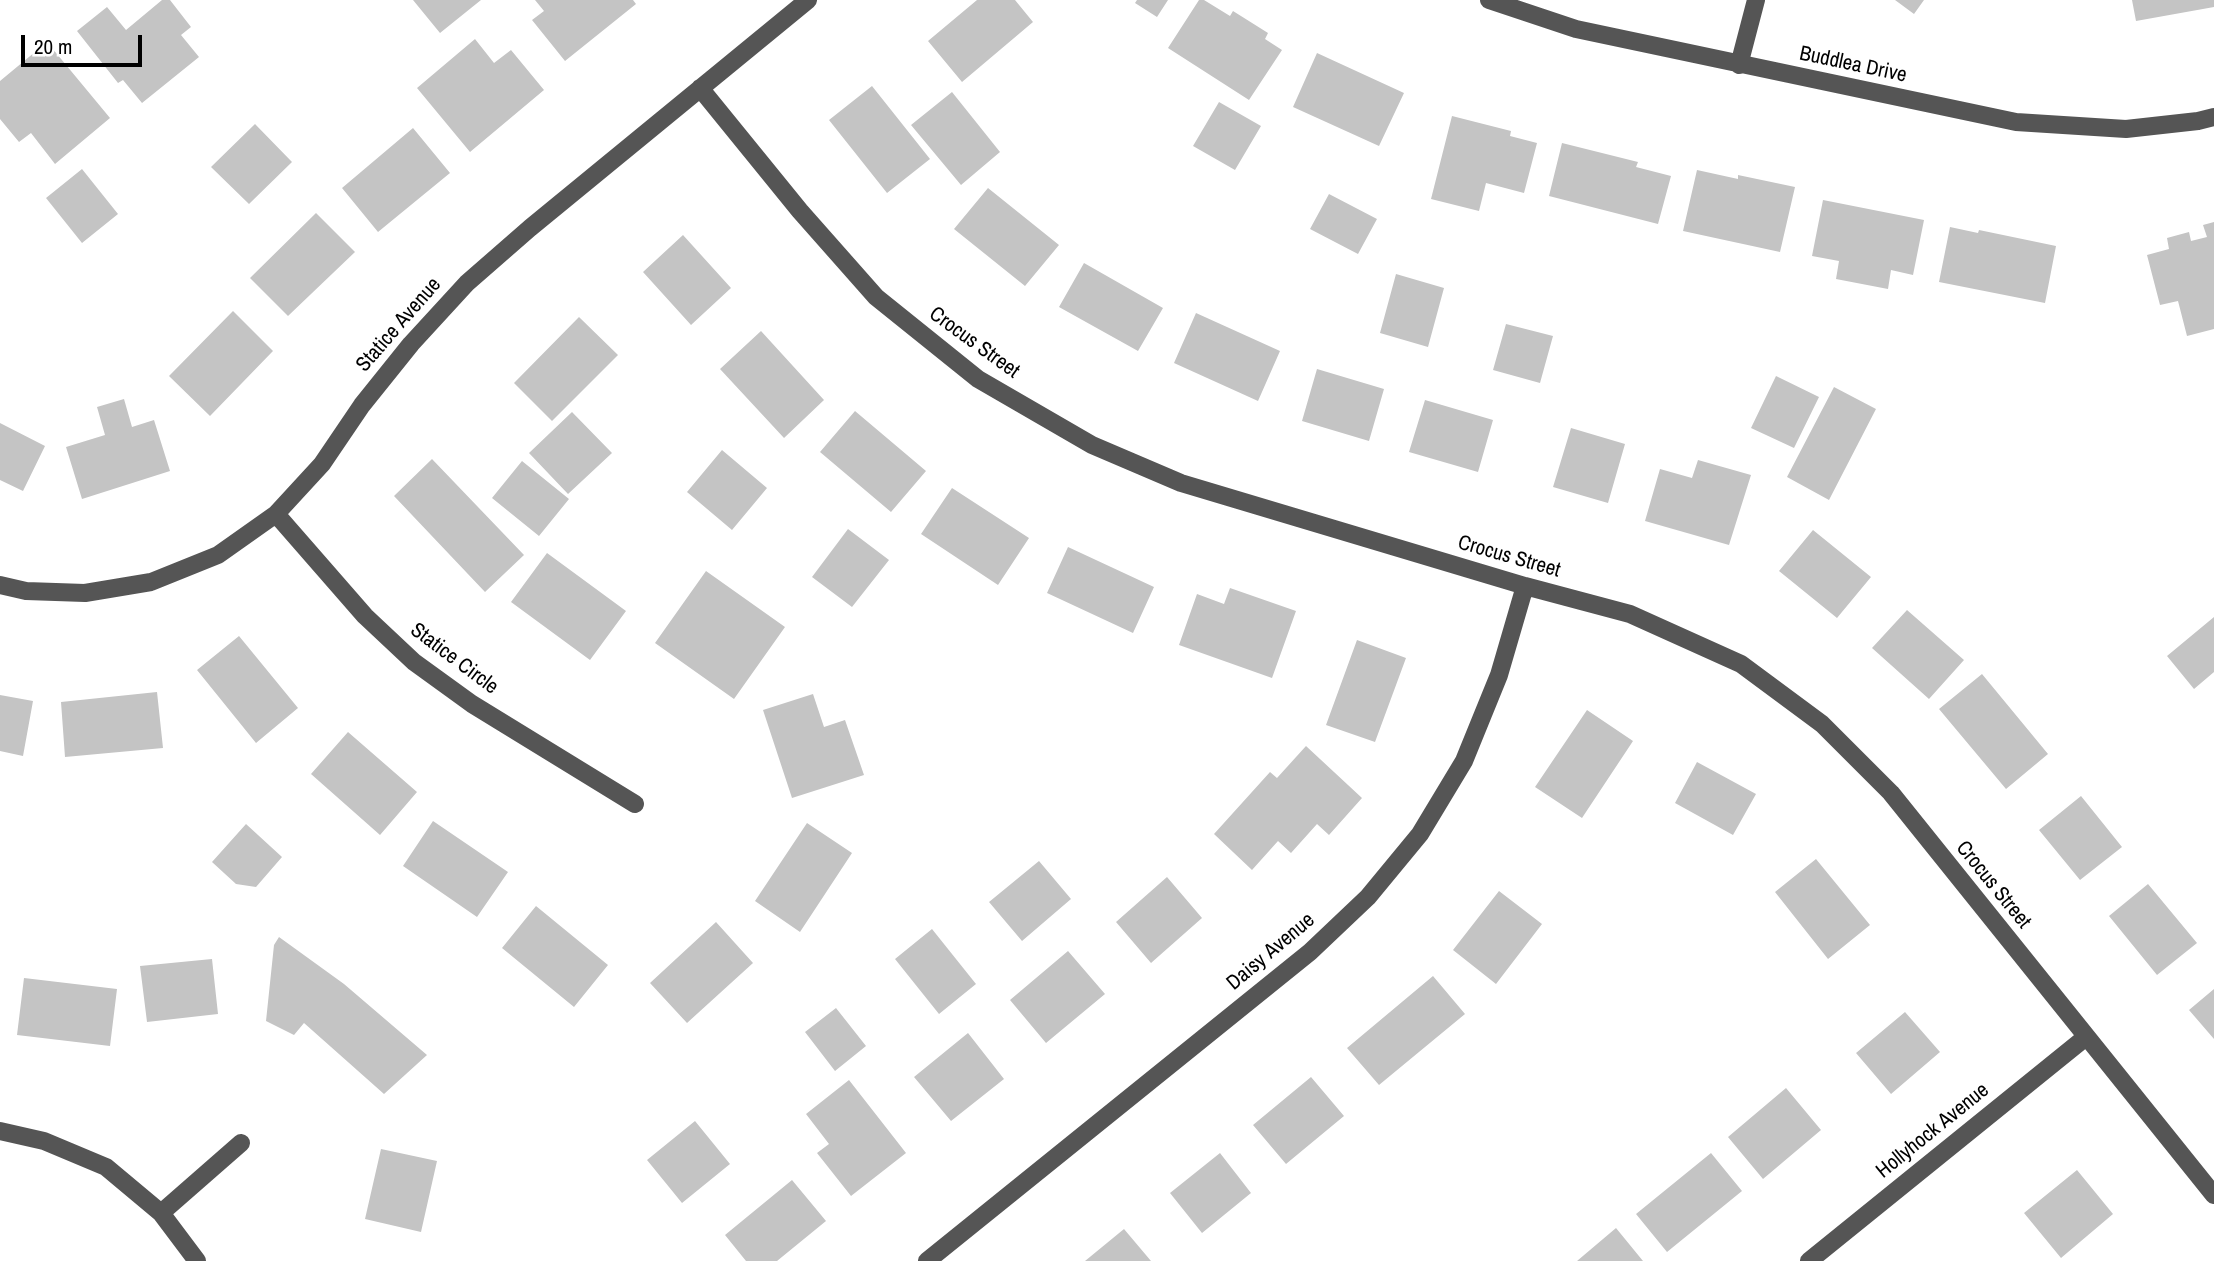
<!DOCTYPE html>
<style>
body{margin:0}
#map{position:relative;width:2214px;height:1261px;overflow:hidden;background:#fff;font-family:"Archivo Narrow",sans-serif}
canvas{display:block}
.scale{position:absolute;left:21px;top:35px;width:121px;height:32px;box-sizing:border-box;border:4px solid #000;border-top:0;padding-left:9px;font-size:21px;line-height:24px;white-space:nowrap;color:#000;-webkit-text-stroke:5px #fff;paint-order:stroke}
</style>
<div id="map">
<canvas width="2214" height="1261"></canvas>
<div class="scale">20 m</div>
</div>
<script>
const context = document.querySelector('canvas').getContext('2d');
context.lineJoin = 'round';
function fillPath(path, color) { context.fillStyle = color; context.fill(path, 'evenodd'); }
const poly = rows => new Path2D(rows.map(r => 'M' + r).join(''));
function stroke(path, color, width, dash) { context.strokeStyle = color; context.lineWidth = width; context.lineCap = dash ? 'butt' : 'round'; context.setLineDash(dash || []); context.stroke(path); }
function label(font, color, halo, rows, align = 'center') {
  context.font = font + ' "Archivo Narrow",sans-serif'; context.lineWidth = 7; context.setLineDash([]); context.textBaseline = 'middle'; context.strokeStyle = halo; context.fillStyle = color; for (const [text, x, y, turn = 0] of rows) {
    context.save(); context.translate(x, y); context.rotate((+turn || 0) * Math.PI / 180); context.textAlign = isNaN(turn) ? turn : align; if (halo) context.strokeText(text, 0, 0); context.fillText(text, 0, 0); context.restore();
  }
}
const building = poly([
 [162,0,170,0,191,27,181,35,199,57,142,103,123,80,118,83,77,31,107,7,126,30],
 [413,0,481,0,440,33],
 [535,0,633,0,636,4,565,61,532,20,544,11],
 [977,0,1015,0,1033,22,962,82,928,41],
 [1137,0,1168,0,1157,17,1135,3],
 [1199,0,1204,0,1230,16,1233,11,1268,33,1265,39,1282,50,1249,100,1168,48],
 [1895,0,1924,0,1914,14],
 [2132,0,2214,0,2214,7,2136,21],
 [475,39,494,63,511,50,544,90,470,152,417,88],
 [47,42,110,118,55,164,31,133,19,142,0,119,0,81],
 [1317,53,1404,93,1379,146,1293,107],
 [872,86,930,159,887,193,829,120],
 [952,92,1000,152,961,185,911,125],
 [1219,102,1261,126,1235,170,1193,146],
 [1452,116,1511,131,1510,136,1537,143,1524,193,1486,183,1479,211,1431,199],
 [255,124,292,162,249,204,211,167],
 [413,128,450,173,378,232,342,188],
 [1562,143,1638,162,1636,167,1671,176,1658,224,1549,196],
 [82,169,118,214,82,243,46,198],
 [1697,170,1738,179,1738,175,1795,187,1780,252,1683,231],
 [988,188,1059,245,1025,286,954,229],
 [1329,194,1377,219,1358,254,1310,229],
 [1823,200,1924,220,1913,275,1891,270,1888,289,1836,279,1839,261,1812,256],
 [316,213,355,252,288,316,250,278],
 [2214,222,2214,329,2187,336,2178,301,2160,305,2147,255,2169,249,2167,238,2189,232,2191,241,2207,237,2203,225],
 [1950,227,1978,233,1979,230,2056,246,2045,303,1939,282],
 [683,235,731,288,691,325,643,272],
 [1084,263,1163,308,1138,351,1059,307],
 [1396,274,1444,288,1428,347,1380,333],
 [233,311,273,351,210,416,169,376],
 [1196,313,1280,351,1258,401,1174,363],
 [579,317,618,355,552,421,514,383],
 [1506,324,1553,336,1540,383,1493,370],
 [761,331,824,400,784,438,720,369],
 [1317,369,1384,389,1369,441,1302,421],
 [1776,376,1819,397,1794,448,1751,428],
 [1834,387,1876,409,1829,500,1787,477],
 [124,399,132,427,154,420,170,471,82,499,66,447,105,435,97,407],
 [1425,400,1493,420,1478,472,1409,452],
 [855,411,926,471,891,512,820,452],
 [572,412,612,453,568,494,529,453],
 [0,423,45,446,23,491,0,480],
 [1571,428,1625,444,1608,503,1553,487],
 [722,450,767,488,732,530,687,492],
 [432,459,524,555,485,592,394,496],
 [1698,460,1751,475,1729,545,1645,521,1660,469,1692,478],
 [522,461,569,499,539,536,492,498],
 [952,488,1029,538,998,585,921,534],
 [848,529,889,560,852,607,812,577],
 [1813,530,1871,577,1837,618,1779,571],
 [1068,547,1154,587,1133,633,1047,593],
 [547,553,626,611,590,660,511,602],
 [706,571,785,627,734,699,655,643],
 [1230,588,1296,611,1272,678,1179,645,1197,594,1224,604],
 [1907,610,1964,660,1929,699,1872,648],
 [2214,617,2214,672,2194,689,2167,656],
 [239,636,298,708,256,743,197,670],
 [1357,640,1406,658,1375,742,1326,725],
 [1982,674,2048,754,2006,789,1939,709],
 [157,692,163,748,65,757,61,702],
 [813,694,824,727,845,720,864,775,792,798,763,710],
 [0,695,33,701,23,756,0,751],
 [1587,710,1633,741,1582,818,1535,787],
 [348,732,417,792,380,835,311,774],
 [1306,746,1362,798,1329,835,1317,824,1291,853,1278,841,1252,870,1214,834,1270,772,1277,778],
 [1697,762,1756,794,1733,835,1675,803],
 [2081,796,2122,847,2080,880,2039,830],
 [433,821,508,872,477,917,403,866],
 [807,823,852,853,800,932,755,901],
 [246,824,282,857,256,887,236,884,212,862],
 [1816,859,1870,925,1828,959,1775,892],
 [1039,861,1071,899,1022,941,989,902],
 [1167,877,1202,918,1151,963,1116,922],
 [2148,884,2197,943,2157,975,2109,916],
 [1499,891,1542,924,1496,984,1453,950],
 [536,906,608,965,574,1007,502,948],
 [716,922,753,963,687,1023,650,983],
 [932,929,976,984,939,1014,895,959],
 [279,937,344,984,427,1055,384,1094,304,1023,294,1035,266,1021,274,945],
 [1068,951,1105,994,1046,1043,1010,1000],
 [212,959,218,1014,147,1022,140,966],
 [1433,976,1465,1014,1379,1085,1347,1048],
 [24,978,117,989,110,1046,17,1035],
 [2214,989,2214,1039,2189,1010],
 [836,1008,866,1046,835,1071,805,1032],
 [1905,1012,1940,1052,1891,1094,1856,1053],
 [968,1033,1004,1079,951,1121,914,1077],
 [1311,1077,1344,1116,1286,1164,1253,1125],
 [849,1080,906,1153,851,1196,817,1153,829,1144,806,1114],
 [1786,1088,1821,1130,1763,1179,1728,1137],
 [695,1121,730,1164,682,1203,647,1160],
 [381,1149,437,1161,421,1232,365,1219],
 [1220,1153,1251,1193,1202,1233,1170,1193],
 [1711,1153,1742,1191,1667,1252,1636,1214],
 [2077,1170,2113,1214,2061,1258,2024,1213],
 [792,1180,826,1221,777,1261,746,1261,725,1235],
 [1616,1228,1643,1261,1577,1261],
 [1124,1229,1151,1261,1085,1261]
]);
const minor = poly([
 [1489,0,1576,29,2016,122,2126,129,2198,121,2214,117],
 [1739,65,1756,0],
 [700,88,800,211,876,297,978,379,1092,445,1181,483,1525,586,1630,614,1741,664,1822,724,1891,793,2214,1195],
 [276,514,365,616,414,662,472,704,635,804],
 [0,585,26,591,85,593,151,582,218,555,276,514,322,464,362,405,411,344,467,283,530,228,808,0],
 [0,1131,44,1141,106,1167,161,1213,197,1261],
 [161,1213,241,1143],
 [927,1261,1310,952,1368,897,1420,834,1464,761,1499,675,1525,586],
 [1809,1261,2086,1037]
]);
const streetNames = [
 ["Buddlea Drive",1853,65,12],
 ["Statice Avenue",399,325,-49],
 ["Crocus Street",974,343,36],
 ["Crocus Street",1509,557,16],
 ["Statice Circle",454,659,37],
 ["Crocus Street",1993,885,51],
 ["Daisy Avenue",1271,952,-40],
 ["Hollyhock Avenue",1933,1131,-39]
];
fillPath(building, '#c4c4c4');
stroke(minor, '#555', 18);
label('21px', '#000', '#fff', streetNames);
</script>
